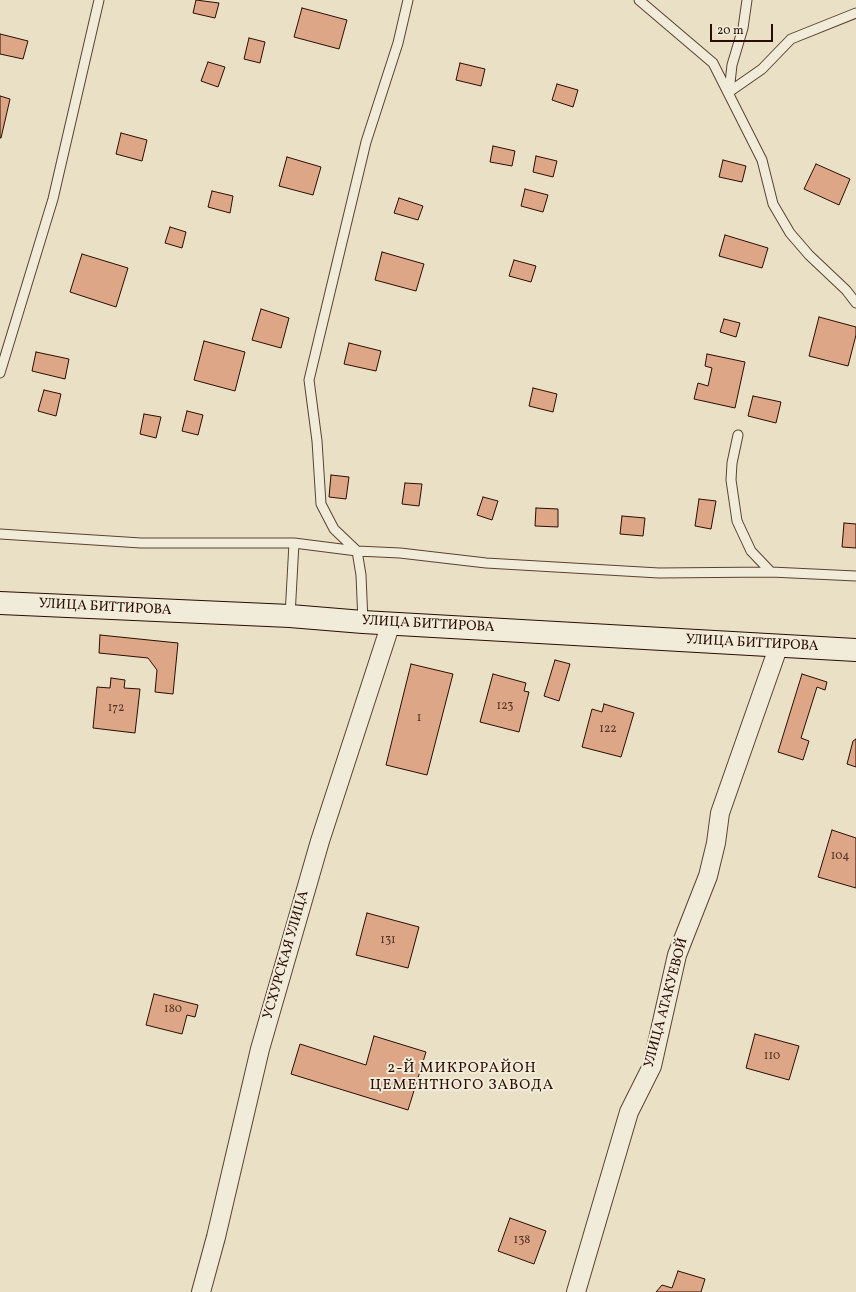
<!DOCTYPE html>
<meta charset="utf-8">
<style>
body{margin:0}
#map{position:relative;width:856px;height:1292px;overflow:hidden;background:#eae0c5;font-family:Vollkorn,serif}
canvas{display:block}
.scale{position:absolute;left:710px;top:24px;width:63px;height:18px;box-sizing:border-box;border:2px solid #2a0d00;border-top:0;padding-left:5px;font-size:12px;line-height:14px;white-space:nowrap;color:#2a0d00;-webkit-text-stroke:3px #f1ebd9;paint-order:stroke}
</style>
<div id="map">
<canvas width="856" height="1292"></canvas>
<div class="scale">20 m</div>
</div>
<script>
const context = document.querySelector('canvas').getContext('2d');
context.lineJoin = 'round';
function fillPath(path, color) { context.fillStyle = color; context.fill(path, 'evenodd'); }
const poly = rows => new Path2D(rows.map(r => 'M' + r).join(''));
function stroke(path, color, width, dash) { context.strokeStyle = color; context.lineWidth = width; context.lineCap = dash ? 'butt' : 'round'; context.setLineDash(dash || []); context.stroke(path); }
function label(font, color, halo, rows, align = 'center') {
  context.font = font + ' Vollkorn,serif'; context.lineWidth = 4; context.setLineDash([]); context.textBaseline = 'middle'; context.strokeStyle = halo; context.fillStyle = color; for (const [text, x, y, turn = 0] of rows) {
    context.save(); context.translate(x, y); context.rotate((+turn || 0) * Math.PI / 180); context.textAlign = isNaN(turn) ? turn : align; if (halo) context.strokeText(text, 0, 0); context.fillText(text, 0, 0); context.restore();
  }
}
const building = poly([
 [196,0,219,3,215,18,193,13,196,0],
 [302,8,347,20,339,49,294,37,302,8],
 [0,34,28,41,23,59,0,54,0,34],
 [249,38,265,42,260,63,244,59,249,38],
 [208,62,225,67,218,87,201,81,208,62],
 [460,63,485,69,481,86,456,80,460,63],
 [557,84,578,90,573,107,552,100,557,84],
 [0,96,10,99,1,138,0,138,0,96],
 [121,133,147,140,142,161,116,154,121,133],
 [493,146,515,151,512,166,490,162,493,146],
 [536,156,557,161,553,177,533,172,536,156],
 [287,157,321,167,313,195,279,186,287,157],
 [723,160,746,166,742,182,719,177,723,160],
 [816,164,850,179,839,205,804,189,816,164],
 [525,189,548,195,543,212,521,206,525,189],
 [212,191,233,196,230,213,208,207,212,191],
 [399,198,423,206,418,220,394,213,399,198],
 [170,227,186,232,182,248,165,243,170,227],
 [725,235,768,248,762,268,719,256,725,235],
 [382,252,424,264,416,291,375,280,382,252],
 [82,254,128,268,116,307,70,292,82,254],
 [514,260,536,266,531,282,509,276,514,260],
 [261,309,289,318,281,348,252,340,261,309],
 [819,317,856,327,856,335,848,366,809,356,819,317],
 [724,319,740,323,736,337,720,332,724,319],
 [204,341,245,352,235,391,194,380,204,341],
 [349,343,381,351,376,371,344,364,349,343],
 [36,352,69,359,65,379,32,371,36,352],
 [707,354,745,362,735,408,694,399,698,383,708,386,712,368,705,366,707,354],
 [533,388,557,394,553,412,529,406,533,388],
 [44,390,61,394,56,416,38,411,44,390],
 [753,396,781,402,776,423,748,416,753,396],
 [187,411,203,415,198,435,182,431,187,411],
 [144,414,161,417,156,438,140,434,144,414],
 [331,475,349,477,346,499,329,497,331,475],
 [405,483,422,484,419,506,402,504,405,483],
 [483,497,498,501,492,520,477,515,483,497],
 [699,499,716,501,711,529,695,526,699,499],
 [536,508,558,509,558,527,535,526,536,508],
 [622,516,645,518,643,536,620,534,622,516],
 [844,523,856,524,856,548,842,547,844,523],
 [100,635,178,643,173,694,155,692,157,670,148,658,99,653,100,635],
 [555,660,570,664,559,701,544,696,555,660],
 [411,664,453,674,427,775,386,765,411,664],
 [493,674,526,683,524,691,529,692,519,732,480,722,493,674],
 [802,674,827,682,825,690,817,687,801,738,809,741,803,760,778,752,802,674],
 [111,678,125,680,124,688,140,689,135,733,93,728,97,687,110,688,111,678],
 [604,704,634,713,621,757,582,747,592,709,602,712,604,704],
 [856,739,856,767,847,764,853,741,856,739],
 [832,830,856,838,856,888,818,877,832,830],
 [367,913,419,927,408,968,356,955,367,913],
 [154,994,198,1005,195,1017,187,1015,182,1034,146,1025,154,994],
 [755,1034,799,1046,789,1080,746,1068,755,1034],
 [374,1036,426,1052,408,1110,291,1074,300,1044,366,1065,374,1036],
 [510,1218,546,1231,534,1264,498,1251,510,1218],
 [678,1271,705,1279,701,1292,656,1292,662,1285,672,1288,678,1271]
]);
const lane = poly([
 [639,0,713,63,762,160,773,204,790,233,809,255,846,290,856,303],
 [729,92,762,69,791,39,856,13],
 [729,92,732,65,743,28,747,0],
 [0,373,53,199,99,0],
 [738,435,732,463,731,480,737,521,751,551,771,572],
 [0,534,141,543,294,543,357,551,400,553,486,563,659,573,771,572,856,576],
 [290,616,294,543],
 [363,622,361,575,357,551,334,529,321,504,317,441,309,380,366,142,398,43,408,0]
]);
const street = poly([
 [201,1292,216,1237,260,1049,320,841,391,623],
 [576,1292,629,1112,652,1066,677,955,708,876,716,843,720,813,779,645]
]);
const secondary = poly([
 [0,603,290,616,363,622,856,650]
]);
const numberNames = [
 ["123",505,707],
 ["172",116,709],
 ["1",419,719],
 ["122",608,730],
 ["104",840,857],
 ["131",388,941],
 ["180",173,1010],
 ["110",772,1057],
 ["138",522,1241]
];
const streetNames = [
 ["УЛИЦА БИТТИРОВА",105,608,3],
 ["УЛИЦА БИТТИРОВА",428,625,3],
 ["УЛИЦА БИТТИРОВА",752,644,3],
 ["УСХУРСКАЯ УЛИЦА",287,955,-74],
 ["УЛИЦА АТАКУЕВОЙ",667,1003,-75]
];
const neighbourhoodNames = [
 ["2-Й МИКРОРАЙОН",462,1069],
 ["ЦЕМЕНТНОГО ЗАВОДА",462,1086]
];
fillPath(building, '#dca687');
stroke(building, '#2a0d00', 1);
stroke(lane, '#5a4231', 11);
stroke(street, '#5a4231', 20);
stroke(secondary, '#2a0d00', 24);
stroke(lane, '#f1ebd9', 9);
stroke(street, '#f1ebd9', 18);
stroke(secondary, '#f1ebd9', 22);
label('12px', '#563322', null, numberNames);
label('14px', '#2a0d00', '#f1ebd9', streetNames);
context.letterSpacing = '1px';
label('15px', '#2a0d00', '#f1ebd9', neighbourhoodNames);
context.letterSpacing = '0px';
</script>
